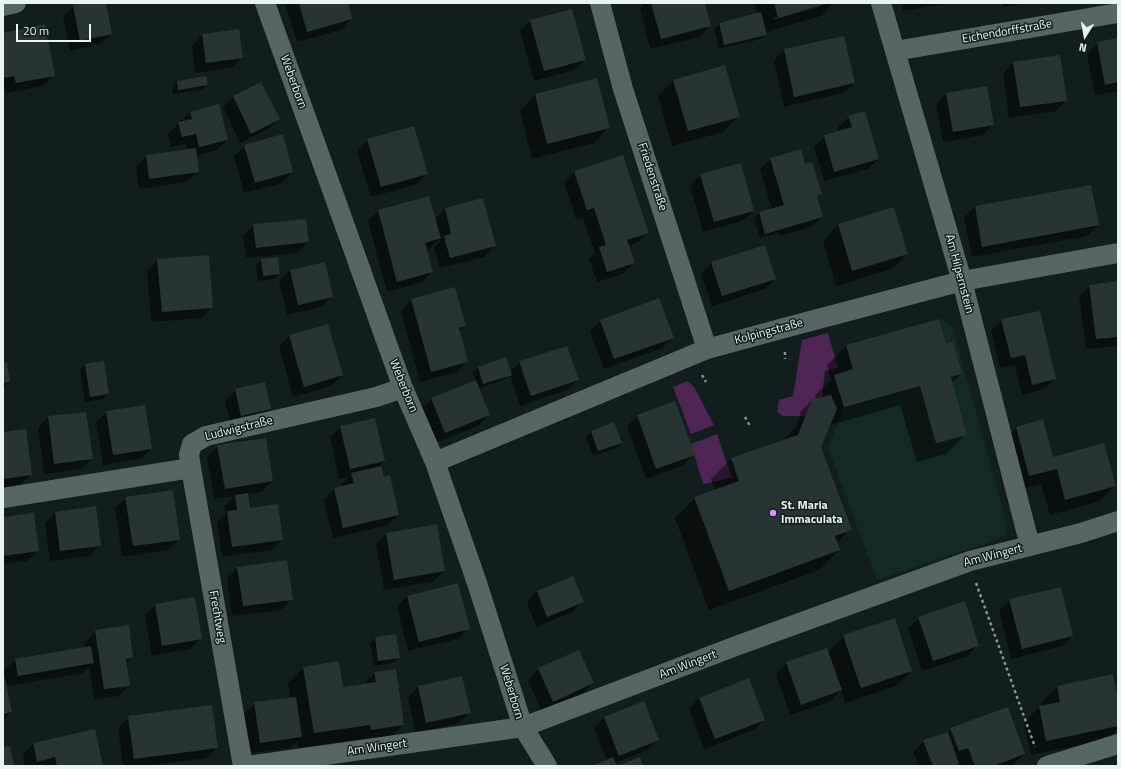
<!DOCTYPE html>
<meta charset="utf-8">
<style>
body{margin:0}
#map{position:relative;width:1121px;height:769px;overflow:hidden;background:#121d1d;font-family:"Titillium Web",sans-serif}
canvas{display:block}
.frame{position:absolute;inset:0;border:4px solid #ebf2f2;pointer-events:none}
.north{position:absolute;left:1065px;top:16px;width:40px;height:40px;-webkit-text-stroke:3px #121d1d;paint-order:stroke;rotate:191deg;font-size:11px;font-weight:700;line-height:16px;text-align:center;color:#ebf2f2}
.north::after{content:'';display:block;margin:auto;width:14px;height:18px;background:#ebf2f2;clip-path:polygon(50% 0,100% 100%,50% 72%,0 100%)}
.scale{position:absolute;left:16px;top:24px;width:75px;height:18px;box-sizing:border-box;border:2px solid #ebf2f2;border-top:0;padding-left:5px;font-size:12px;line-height:14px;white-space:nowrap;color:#ebf2f2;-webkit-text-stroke:3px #121d1d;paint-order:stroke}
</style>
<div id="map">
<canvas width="1121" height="769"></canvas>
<div class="frame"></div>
<div class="north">N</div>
<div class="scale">20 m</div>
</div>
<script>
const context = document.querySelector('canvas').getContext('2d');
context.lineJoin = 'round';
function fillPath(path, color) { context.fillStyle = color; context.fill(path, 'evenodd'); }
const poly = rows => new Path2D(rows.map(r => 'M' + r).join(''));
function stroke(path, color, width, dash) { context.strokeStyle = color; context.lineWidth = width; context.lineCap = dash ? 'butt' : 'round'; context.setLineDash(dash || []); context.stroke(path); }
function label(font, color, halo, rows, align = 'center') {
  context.font = font + ' "Titillium Web",sans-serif'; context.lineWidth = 3; context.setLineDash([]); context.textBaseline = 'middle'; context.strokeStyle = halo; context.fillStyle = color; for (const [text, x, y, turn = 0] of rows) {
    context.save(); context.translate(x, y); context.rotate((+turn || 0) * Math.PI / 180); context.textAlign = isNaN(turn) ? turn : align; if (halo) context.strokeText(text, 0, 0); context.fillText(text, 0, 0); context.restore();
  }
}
const built = poly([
 [939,319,952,325,1007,525,1005,535,990,542,877,580,828,448,844,407,834,375,853,369,846,345]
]);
const green = poly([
 [828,333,838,368,825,371,822,397,812,400,806,416,783,416,777,412,779,400,793,396,802,340],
 [687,381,694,387,714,425,691,434,673,387],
 [717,434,732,478,703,484,691,444]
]);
const shadow = poly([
 [88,3,105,3,111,34,100,44,70,51,63,16,74,6],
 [285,3,347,3,351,19,341,30,297,42],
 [645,3,704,3,710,26,700,37,650,49,640,8],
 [754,3,834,3,821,16,765,32,766,34,761,39,719,49,714,29,719,24,758,14],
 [820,5,820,7,774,20,773,18],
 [902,3,949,3,903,11],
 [1003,3,1028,3,1003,7],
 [531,21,585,59,574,70,534,81,520,31],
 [3,34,54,75,43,86,6,93,4,86,3,86],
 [202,35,242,58,231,68,195,73,192,46],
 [1118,40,1118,91,1095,95,1087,54,1098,43],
 [784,50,854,83,843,93,784,107,774,60],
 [1013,63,1066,100,1056,111,1009,118,1003,74],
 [597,79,609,127,594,143,532,159,520,111,535,95],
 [674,80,739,116,723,132,672,146,658,96],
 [177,82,207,85,201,90,173,94,172,87],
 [261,83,279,119,268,129,240,143,223,107,233,97],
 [986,87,993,124,983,135,943,142,936,105,946,94],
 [190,112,227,140,217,150,196,156,198,171,187,182,139,189,136,167,146,156,187,150,185,144,171,147,168,134],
 [849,117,878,159,868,169,824,181,814,147,825,136,839,132,838,127],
 [368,140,427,173,417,184,371,197,357,151],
 [245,146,292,172,282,183,244,193,234,156],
 [771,159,804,165,820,194,816,198,822,217,811,227,779,236,778,233,760,238,754,218,759,213,772,210,760,169],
 [575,172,648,233,637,243,628,246,634,263,623,274,597,282,589,259,595,253,583,218,576,220,564,182],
 [701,175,753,211,742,221,703,232,690,186],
 [1090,186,1098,225,1087,236,972,257,964,217,975,207],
 [445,209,495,246,484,257,440,268,434,247,440,241,440,238,429,249,426,249,432,271,422,282,387,292,368,221,378,211,434,219],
 [894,209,907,254,892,269,836,286,823,241,838,225],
 [254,225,308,242,297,253,246,258,243,236],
 [158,260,212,307,202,318,151,322,147,271],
 [261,260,279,274,274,279,258,281,256,265],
 [324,263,332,296,321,307,287,315,279,281,290,270],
 [712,263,775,278,765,289,712,306,701,274],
 [1118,282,1118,346,1086,349,1079,296,1090,286],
 [659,299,673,338,662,348,604,369,590,332,600,321],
 [411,300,465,326,459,331,467,361,457,372,420,382,401,311],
 [1002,320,1055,379,1044,389,1022,395,1015,365,1000,368,991,331],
 [289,336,342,375,331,386,293,397,279,346],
 [945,345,961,374,952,383,966,434,946,454,917,462,900,405,830,425,820,447,850,529,837,543,839,550,819,570,709,610,675,518,695,498,715,490,711,479,731,459,785,440,786,437,796,427,801,411,812,400,816,399,815,395,831,380,827,365,846,346],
 [505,359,510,372,520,362,578,380,567,390,520,406,510,375,505,379,478,389,489,415,478,426,435,443,421,409,432,399,476,382,473,373,478,368],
 [103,362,108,394,103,399,85,402,80,370,85,365],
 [3,364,9,382,3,388],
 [236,390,270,409,260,419,231,426,225,401],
 [107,412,151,449,140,459,103,465,96,422],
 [637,416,694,454,683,465,646,479,627,426],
 [48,417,91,459,81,469,44,474,38,428],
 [1042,421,1053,458,1115,485,1100,501,1050,515,1041,484,1014,491,1001,443,1016,428],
 [341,427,384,461,377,468,398,515,388,525,333,538,324,500,334,489,342,487,341,484,349,477,339,479,330,437],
 [591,432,621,443,616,448,593,456,586,437],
 [3,433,31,474,20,485,3,487],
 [218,446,272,481,262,492,247,494,249,509,282,540,271,550,222,557,217,523,226,514,224,506,235,496,214,499,207,457],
 [126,498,179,539,168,550,122,557,115,508],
 [56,512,100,545,89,556,50,561,45,523],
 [3,518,38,550,27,561,3,564],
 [386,534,444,570,434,581,384,590,376,544],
 [238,568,292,599,281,610,232,616,227,578],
 [573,577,582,602,572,612,536,627,527,602,537,591],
 [407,596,468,629,458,639,408,651,397,607],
 [1010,600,1072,636,1062,646,1011,659,999,611],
 [156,605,201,638,190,649,152,656,145,615],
 [919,618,978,645,968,656,922,671,908,628],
 [96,631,132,657,126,664,129,685,119,696,94,699,89,667,83,673,6,686,11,712,3,720,3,671,15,660,86,648,85,642],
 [395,635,399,658,393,663,374,666,370,643,375,638],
 [844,636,911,671,896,686,845,703,841,690,831,701,790,715,776,674,787,663,828,652],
 [579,651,593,683,582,694,542,712,528,680,538,669],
 [304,667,342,689,363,685,375,673,403,724,388,740,356,745,355,740,298,748,297,741,290,748,250,753,244,714,255,703,290,698,288,683],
 [1112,675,1118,705,1118,728,1106,740,1031,755,1024,723,1039,707,1042,706,1041,702,1057,687],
 [461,677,470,712,459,723,416,733,408,698,418,687],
 [749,679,764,719,754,730,704,749,689,709,699,698],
 [129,717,217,747,206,758,147,766,123,766,118,728],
 [604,717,658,740,647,750,615,763,616,766,594,766,607,761,594,728],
 [951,729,1024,754,1012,766,919,766,913,752,924,741,946,733],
 [94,730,102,766,25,766,23,755,33,744]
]);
const building = poly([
 [83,3,106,3,112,34,80,41,73,5],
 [299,3,348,3,352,19,307,32],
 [651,3,705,3,711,26,661,39],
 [774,3,828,3,778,18],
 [572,9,586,60,544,71,530,20],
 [761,12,767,35,724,45,719,23],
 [45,24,55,76,16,83,14,76,3,78,3,33],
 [239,29,243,58,206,63,202,34],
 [844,36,855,83,794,97,784,49],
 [1118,38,1118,82,1105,85,1097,42],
 [1060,55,1067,101,1020,107,1013,62],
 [725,65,740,117,688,131,673,80],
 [206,76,208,85,178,90,177,81],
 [597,78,610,128,547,144,535,94],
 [261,82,280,119,251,134,233,96],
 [987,86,994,125,953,132,946,93],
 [219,104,228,140,199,147,196,134,182,137,178,122,192,119,190,112],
 [865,111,879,159,834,172,824,135,852,127,848,116],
 [414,126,428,174,381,187,367,139],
 [283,134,293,172,255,183,244,145],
 [196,148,199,172,149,179,146,155],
 [801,149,805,164,812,162,822,194,817,196,823,217,765,234,759,212,784,205,770,158],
 [623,155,649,233,627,240,635,263,607,272,599,247,606,245,594,208,587,210,574,171],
 [741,163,754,211,714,222,700,174],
 [1091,185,1099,225,982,247,975,206],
 [429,196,441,238,425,243,433,272,397,282,378,210],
 [483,198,496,246,450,258,444,236,451,234,445,208],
 [894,207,908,254,852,271,838,224],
 [306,219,309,242,256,248,253,224],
 [765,245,776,279,722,296,711,262],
 [209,255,213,308,162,312,157,259],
 [278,257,280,274,263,276,261,259],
 [325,262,333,297,298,305,290,270],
 [1118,281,1118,337,1096,339,1089,285],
 [455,287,466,326,459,328,468,362,431,372,411,299],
 [659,298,674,338,614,359,600,320],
 [1040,311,1056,379,1032,385,1025,355,1011,358,1001,319],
 [939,319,946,344,953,342,962,374,951,377,967,435,936,443,920,386,844,407,834,375,853,369,846,345],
 [328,324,343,375,304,387,289,335],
 [567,346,579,380,531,396,519,361],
 [506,357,512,375,483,384,478,367],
 [104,361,109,394,90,397,85,364],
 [7,362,10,382,3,383,3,363],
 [476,380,490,415,445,433,431,398],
 [265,382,271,409,241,416,235,389],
 [831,395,837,409,821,447,852,530,835,536,840,550,729,591,694,497,739,481,731,458,798,435,812,399],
 [675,401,695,455,656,469,637,415],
 [145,405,152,449,113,455,106,411],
 [86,412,93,459,54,464,48,416],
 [375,418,385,461,350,469,340,426],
 [1043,419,1053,457,1104,443,1116,486,1065,500,1057,469,1029,476,1016,427],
 [614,422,622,443,598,451,591,431],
 [26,429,32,475,3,479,3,432],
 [266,438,273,481,225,489,217,445],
 [381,466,384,477,390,475,399,515,343,528,334,488,354,483,351,473],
 [173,490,180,540,133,546,125,497],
 [248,493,250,508,278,504,283,540,232,547,227,511,237,510,235,495],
 [96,506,101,546,60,551,55,512],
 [34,513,39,551,3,556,3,517],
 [437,524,445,571,394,580,386,533],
 [287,560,293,600,243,606,237,567],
 [573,576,584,602,547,617,537,591],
 [458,583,470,629,419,642,407,596],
 [1061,587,1073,636,1022,649,1009,599],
 [195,597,202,639,162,646,155,604],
 [965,601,979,646,933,661,918,617],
 [895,618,912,671,861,688,843,635],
 [129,625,133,658,126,659,130,686,104,689,95,630],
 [396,634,400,658,378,661,375,637],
 [91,646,94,663,18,676,15,659],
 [827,648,842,690,801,705,786,662],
 [579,650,594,683,553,702,538,668],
 [339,661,343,687,376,682,374,672,396,669,404,725,371,730,370,725,314,733,303,667],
 [3,669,12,712,3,714],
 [1113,674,1118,700,1118,726,1046,741,1039,706,1060,702,1057,686],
 [462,676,471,713,426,723,418,686],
 [749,678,765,720,715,739,699,698],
 [296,697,302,737,260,743,254,702],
 [644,701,659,740,619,756,604,717],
 [212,705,218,748,134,759,128,716],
 [1008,707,1025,754,993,766,975,766,968,748,959,751,950,728],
 [95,729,103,766,57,766,55,757,37,762,33,743],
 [948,732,959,764,953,766,933,766,923,740],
 [10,746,14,766,3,766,3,747],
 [613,757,617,766,592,766],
 [640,757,643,766,617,766]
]);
const path = poly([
 [785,352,785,359],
 [702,375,706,382],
 [745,417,750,426],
 [976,583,1035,747]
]);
const minor = poly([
 [265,3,403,388,435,462,477,583,523,727,547,766],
 [600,3,623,89,707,349],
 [881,3,962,281,1030,546],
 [3,6,16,3],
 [895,51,1118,13],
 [435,462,707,349,784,328,962,281,1118,253],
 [191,468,243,766],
 [3,498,191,468,189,455,192,444,206,436,376,397,403,388],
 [248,766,523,727,736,646,970,561,1081,533,1118,521],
 [1047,766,1118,744]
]);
const markers = [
 [773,513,4,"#eb8dfc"]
];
const streetNames = [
 ["Eichendorffstraße",1007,32,-10],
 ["Weberborn",293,82,70],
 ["Friedenstraße",652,177,72],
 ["Am Hilpernstein",959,274,75],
 ["Kolpingstraße",769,332,-15],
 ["Weberborn",403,386,68],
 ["Ludwigstraße",239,429,-14],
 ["Am Wingert",993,556,-15],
 ["Frechtweg",217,617,80],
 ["Am Wingert",688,665,-21],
 ["Weberborn",511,692,73],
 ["Am Wingert",377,748,-8]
];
const poiNames = [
 ["St. Maria",781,506],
 ["Immaculata",781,520]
];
fillPath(built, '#142827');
fillPath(green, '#4d2654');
fillPath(shadow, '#0007');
fillPath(building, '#283434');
stroke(path, '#899292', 2.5, [3, 3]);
stroke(minor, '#586565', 20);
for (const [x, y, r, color] of markers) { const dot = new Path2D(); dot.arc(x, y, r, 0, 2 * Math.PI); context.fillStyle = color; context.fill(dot); stroke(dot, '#121d1d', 1.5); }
label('12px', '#ebf2f2', '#121d1d', streetNames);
label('bold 12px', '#ebf2f2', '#121d1d', poiNames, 'left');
</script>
